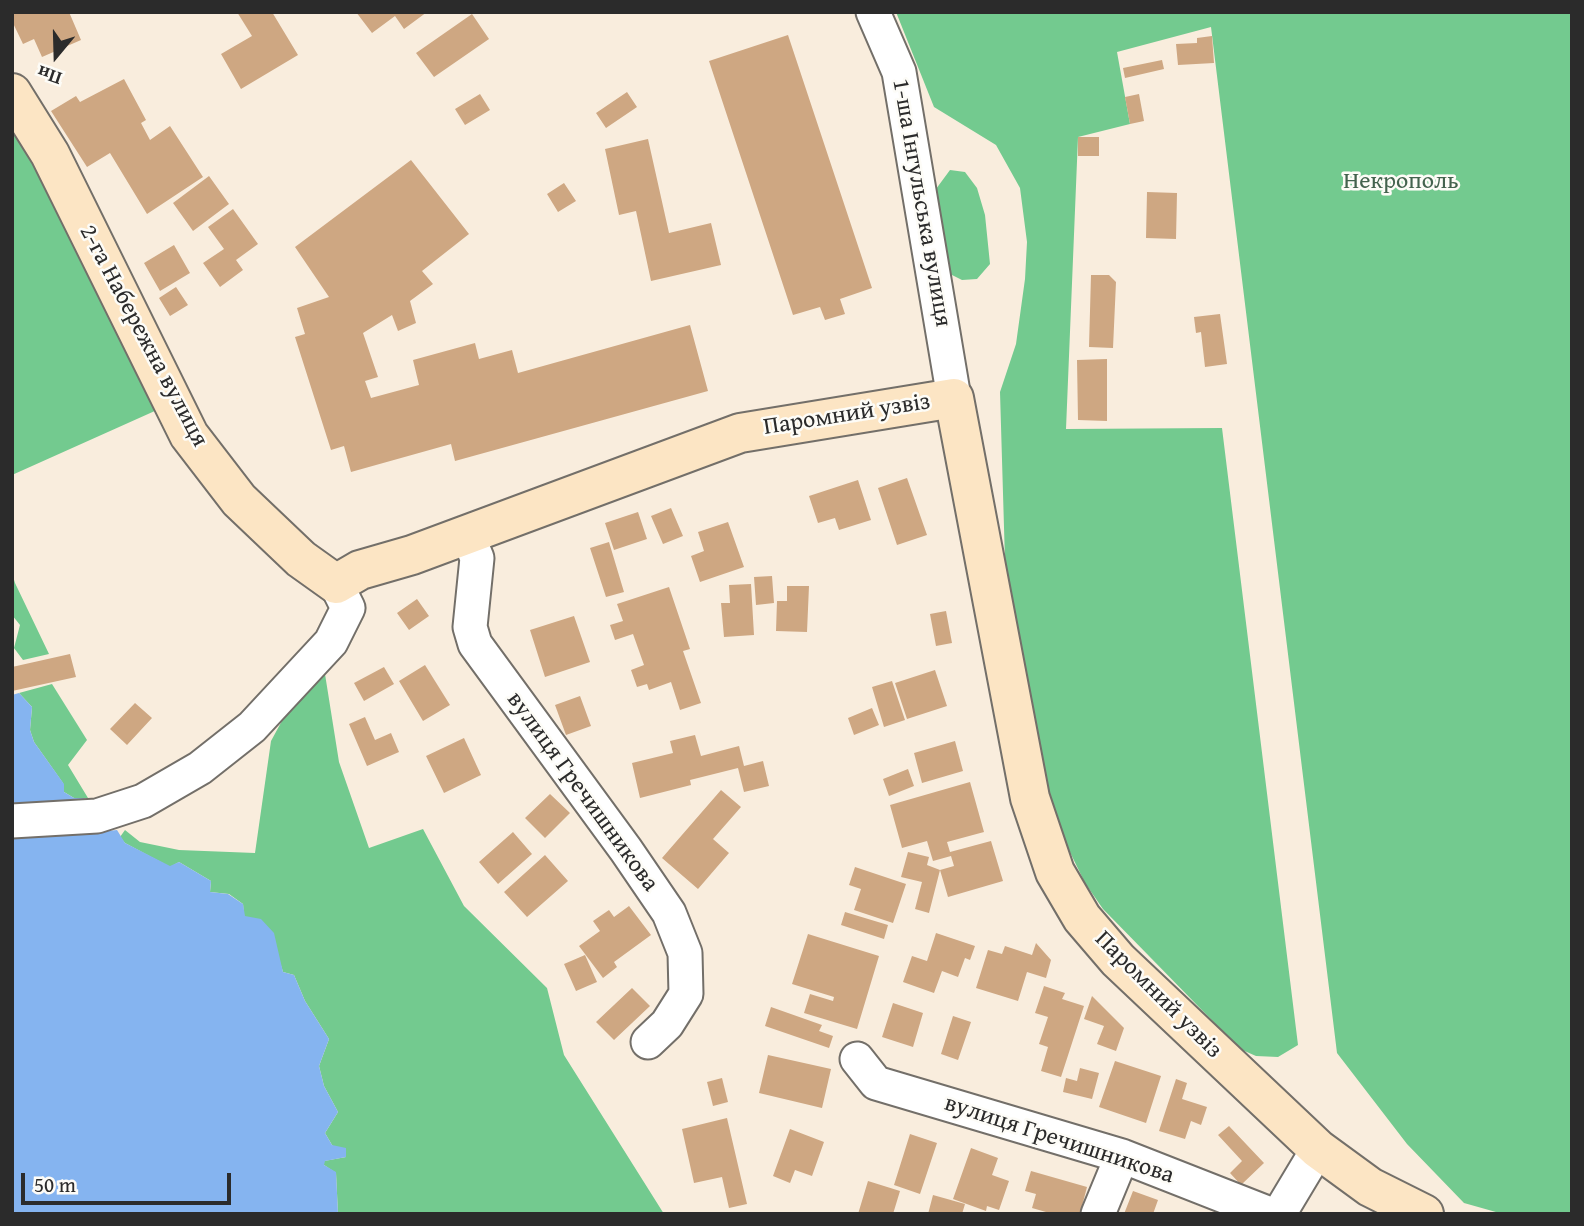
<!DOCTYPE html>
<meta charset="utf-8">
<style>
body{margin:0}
#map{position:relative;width:1584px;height:1226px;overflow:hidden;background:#f9eddd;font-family:"Gentium Book Plus",serif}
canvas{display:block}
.frame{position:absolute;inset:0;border:14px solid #2b2b2b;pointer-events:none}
.north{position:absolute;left:21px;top:21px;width:70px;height:70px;-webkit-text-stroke:5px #fdfcf7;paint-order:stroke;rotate:199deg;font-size:19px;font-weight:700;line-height:28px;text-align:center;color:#2b2b2b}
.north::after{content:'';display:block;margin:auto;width:24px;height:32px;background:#2b2b2b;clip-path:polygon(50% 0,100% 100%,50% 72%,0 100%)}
.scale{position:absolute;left:21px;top:1173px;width:210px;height:32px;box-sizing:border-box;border:4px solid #2b2b2b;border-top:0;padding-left:9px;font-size:21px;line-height:24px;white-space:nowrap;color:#2b2b2b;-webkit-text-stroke:5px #fdfcf7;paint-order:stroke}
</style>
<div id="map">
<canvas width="1584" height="1226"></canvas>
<div class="frame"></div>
<div class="north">Пн</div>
<div class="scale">50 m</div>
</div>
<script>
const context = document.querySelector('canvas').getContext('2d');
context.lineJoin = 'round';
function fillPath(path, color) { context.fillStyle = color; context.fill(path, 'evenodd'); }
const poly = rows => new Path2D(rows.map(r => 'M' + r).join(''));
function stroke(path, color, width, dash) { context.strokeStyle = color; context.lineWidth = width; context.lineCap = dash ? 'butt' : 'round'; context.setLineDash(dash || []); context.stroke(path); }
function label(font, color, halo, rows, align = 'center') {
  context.font = font + ' "Gentium Book Plus",serif'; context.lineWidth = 5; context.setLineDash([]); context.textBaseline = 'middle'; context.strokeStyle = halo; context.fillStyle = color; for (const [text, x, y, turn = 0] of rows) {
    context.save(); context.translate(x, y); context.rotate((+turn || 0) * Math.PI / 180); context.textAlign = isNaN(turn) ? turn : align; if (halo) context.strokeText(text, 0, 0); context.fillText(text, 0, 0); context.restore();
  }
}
const green = poly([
 [896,12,1572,12,1572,1214,1503,1214,1464,1203,1407,1144,1337,1053,1211,27,1117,52,1130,124,1078,137,1066,429,1222,428,1298,1045,1278,1057,1256,1056,1240,1049,1103,909,1085,883,1067,846,1038,764,1005,561,1000,392,1016,344,1025,279,1027,242,1020,188,996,145,934,107],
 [12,127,33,162,157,410,12,475],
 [950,170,965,172,977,188,985,215,990,264,977,279,962,280,948,273,936,189],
 [12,573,15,583,49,654,23,660,14,648,20,625,12,615],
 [321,649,339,762,369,848,423,829,464,906,547,988,564,1055,664,1214,338,1214,336,1173,324,1165,324,1161,346,1157,332,1145,325,1133,338,1112,324,1086,319,1066,329,1039,305,1001,294,975,283,972,278,956,244,916,243,904,229,894,210,892,211,881,179,862,170,867,125,843,120,837,125,830,140,842,179,850,255,853,271,741],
 [52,684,87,740,68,765,88,798,74,798,64,792,63,783,34,742,30,730,32,707,19,693]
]);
const water = poly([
 [19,693,32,707,30,730,34,742,64,784,64,792,74,798,84,798,96,808,98,823,108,831,117,830,125,843,170,866,179,862,211,881,210,892,228,894,243,904,245,916,261,919,274,933,283,972,294,975,305,1001,329,1039,319,1066,324,1086,338,1112,325,1133,332,1145,346,1148,346,1157,325,1161,324,1165,336,1172,338,1214,12,1214,12,695]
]);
const building = poly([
 [12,12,69,12,81,40,42,57,34,39,23,44,12,21],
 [237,12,272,12,298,55,241,89,221,54,252,36],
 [356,12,427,12,404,29,395,16,372,33],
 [472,14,489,39,434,77,416,53],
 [788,35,872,288,840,299,845,314,825,320,820,307,793,315,709,61],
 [1212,36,1214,63,1178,65,1176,44,1197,43,1197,38],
 [1162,60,1164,69,1125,78,1123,68],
 [124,79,146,120,141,123,150,140,170,126,203,177,147,214,110,153,87,167,51,111,76,96,80,102],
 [627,92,637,107,606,128,596,113],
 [480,94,490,110,465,125,455,109],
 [1139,94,1144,121,1130,124,1125,97],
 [1078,137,1099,137,1099,156,1078,156],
 [648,139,669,233,711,223,721,265,651,281,636,211,619,215,605,149],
 [411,160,469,234,422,271,433,284,410,301,416,323,398,331,392,315,363,333,378,377,365,381,371,398,419,385,413,360,475,343,479,359,512,350,518,373,690,325,708,391,455,461,451,444,351,472,344,446,331,450,295,337,305,334,297,308,329,297,295,247],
 [209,176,229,204,193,231,173,203],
 [564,183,576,201,558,212,547,194],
 [1147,192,1177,193,1176,239,1146,238],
 [233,209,258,244,236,260,243,270,220,287,203,263,224,249,208,227],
 [174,245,190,273,160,291,144,263],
 [1091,275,1109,275,1116,282,1113,348,1089,347],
 [176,287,188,305,170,316,159,298],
 [1220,314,1227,364,1205,367,1201,332,1196,333,1194,317],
 [1107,359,1107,421,1078,420,1077,360],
 [907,478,927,535,897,545,878,488],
 [858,480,871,520,839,530,835,518,818,523,809,496],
 [671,508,683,536,663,544,651,516],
 [638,512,647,539,614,550,605,523],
 [728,522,744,567,700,582,691,556,704,551,698,532],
 [609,542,624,592,606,597,590,548],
 [772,576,774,603,756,605,754,577],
 [751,584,754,635,724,637,721,603,730,603,729,585],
 [787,586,809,586,807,632,776,631,777,601,787,601],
 [669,587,690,649,683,651,701,703,680,710,671,682,649,690,647,684,637,687,631,670,644,665,633,634,615,640,610,625,623,621,617,604],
 [417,599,429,616,409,630,397,613],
 [946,611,952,643,936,646,930,614],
 [574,616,590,662,545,677,530,630],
 [70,654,76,677,12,691,12,667],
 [425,665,450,705,423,721,399,681],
 [384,667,394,684,364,701,354,683],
 [935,670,947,706,907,719,895,683],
 [892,681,905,720,884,727,872,687],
 [580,696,591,726,566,735,555,705],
 [135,703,152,718,127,745,110,729],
 [872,708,879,725,854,735,848,718],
 [365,717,375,740,391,733,399,752,367,766,349,724],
 [695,735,701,756,739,746,744,766,763,761,769,786,744,792,738,768,690,780,691,785,640,798,632,763,673,753,670,741],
 [464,738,481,775,444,793,426,756],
 [955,741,963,771,922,783,914,753],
 [908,769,914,786,889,796,883,779],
 [970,782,984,832,947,842,950,852,991,841,1003,881,948,897,940,870,929,913,915,909,922,882,901,877,908,852,929,857,927,865,940,870,954,866,951,856,933,861,927,841,902,848,890,805],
 [721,790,741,807,713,839,729,853,698,889,662,858],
 [550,794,570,813,545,838,525,818],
 [513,832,532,854,498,884,479,862],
 [545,855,568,881,527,917,504,892],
 [855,867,906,884,893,923,854,910,861,889,849,885],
 [629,906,651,935,614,962,617,967,603,978,579,946,600,931,593,921,609,910,614,917],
 [845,912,888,925,884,939,841,925],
 [936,933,975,946,970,960,965,958,958,977,942,971,934,993,903,982,912,956,927,961],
 [808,934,879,956,857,1029,804,1013,810,994,833,1001,834,997,792,984],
 [1036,943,1051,960,1046,978,1027,972,1018,1001,976,988,988,950,1002,954,1005,946,1032,955],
 [585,955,597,982,576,991,564,964],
 [1044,986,1065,993,1062,999,1084,1006,1061,1077,1041,1071,1048,1047,1039,1044,1048,1017,1035,1013],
 [632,988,650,1006,614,1040,596,1022],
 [1092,996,1124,1028,1116,1051,1097,1044,1104,1026,1084,1019],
 [893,1003,923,1013,913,1047,882,1037],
 [771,1007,822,1025,819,1031,833,1036,829,1048,765,1026],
 [953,1016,971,1022,958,1060,941,1054],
 [768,1055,831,1069,822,1108,759,1093],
 [1115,1061,1161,1076,1146,1123,1099,1107],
 [1080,1068,1099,1073,1092,1099,1063,1092,1066,1078,1077,1081],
 [722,1078,728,1102,713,1106,707,1082],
 [1176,1079,1187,1083,1182,1099,1207,1107,1201,1125,1191,1121,1185,1139,1159,1131],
 [727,1118,747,1204,729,1208,722,1177,694,1183,682,1129],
 [1229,1126,1264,1163,1241,1185,1230,1173,1242,1161,1218,1135],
 [790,1129,824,1142,812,1176,795,1170,790,1183,773,1176],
 [910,1134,937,1143,920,1194,894,1185],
 [971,1148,998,1158,992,1175,1009,1181,999,1210,987,1206,986,1211,953,1199],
 [1031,1171,1087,1187,1080,1214,1053,1214,1032,1208,1036,1194,1025,1191],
 [868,1181,900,1191,893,1214,858,1214],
 [1133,1191,1158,1200,1153,1214,1124,1214],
 [933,1195,965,1204,962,1214,928,1214]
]);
const minor = poly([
 [873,12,899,72,954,398],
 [467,534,477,558,470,627,475,644,626,850,669,913,685,953,686,994,667,1024,648,1042],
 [12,821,97,816,143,801,200,768,252,727,331,642,348,608,336,584],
 [857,1059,876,1083,1122,1156,1270,1214],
 [1098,1214,1122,1156],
 [1279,1214,1318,1149]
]);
const secondary = poly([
 [12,93,50,154,189,435,239,500,301,559,336,584,360,570,412,555,740,433,954,398,1030,798,1055,872,1082,918,1118,960,1318,1149,1370,1187,1424,1214]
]);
const parkNames = [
 ["Некрополь",1401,182]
];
const streetNames = [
 ["1-ша Інгульська вулиця",921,203,80],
 ["2-га Набережна вулиця",143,336,62],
 ["Паромний узвіз",847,415,-9],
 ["вулиця Гречишникова",582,792,54],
 ["Паромний узвіз",1158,995,45],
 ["вулиця Гречишникова",1059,1140,18]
];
fillPath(green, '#73ca8f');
fillPath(water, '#85b4f0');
fillPath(building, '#cea782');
stroke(minor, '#736f69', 37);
stroke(secondary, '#736f69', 42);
stroke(minor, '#fff', 33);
stroke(secondary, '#fce5c4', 38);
label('24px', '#44634e', '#fdfcf7', parkNames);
label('24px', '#2b2b2b', '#fdfcf7', streetNames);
</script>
